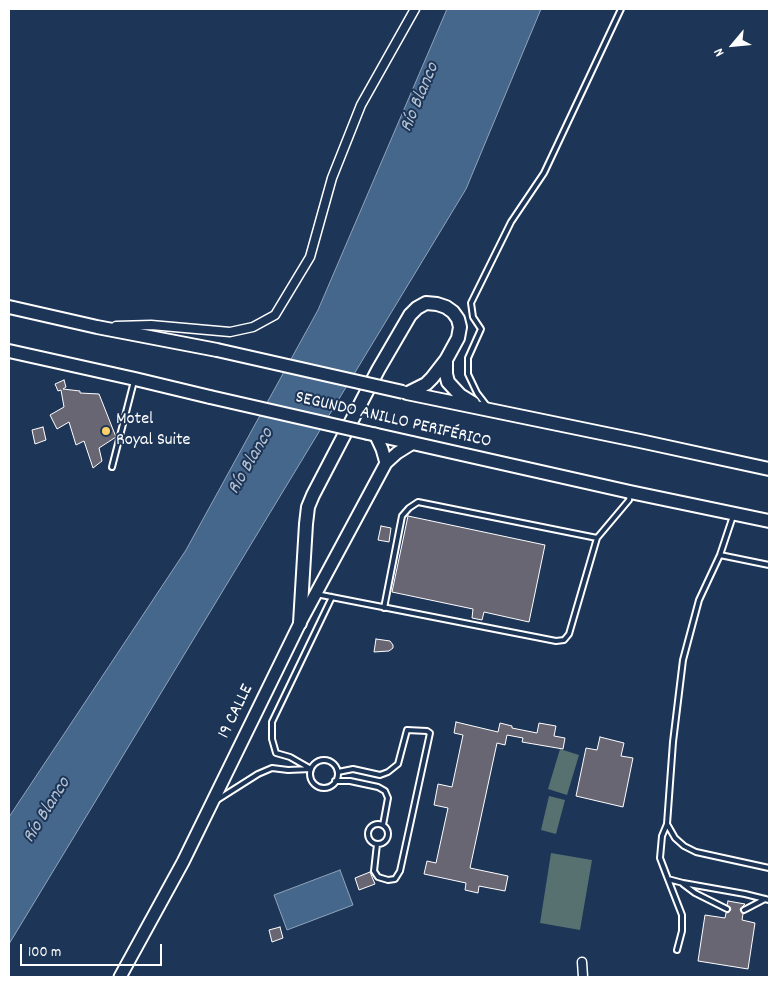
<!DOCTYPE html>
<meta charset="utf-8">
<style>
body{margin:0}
#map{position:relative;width:778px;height:986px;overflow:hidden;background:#1d3557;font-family:Dekko,sans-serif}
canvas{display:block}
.frame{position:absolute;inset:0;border:10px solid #fff;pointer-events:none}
.north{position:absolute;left:708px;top:20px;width:50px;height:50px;-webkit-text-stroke:4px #1d3557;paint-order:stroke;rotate:242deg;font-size:14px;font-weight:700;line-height:20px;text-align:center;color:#fff}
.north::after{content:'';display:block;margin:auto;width:18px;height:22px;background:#fff;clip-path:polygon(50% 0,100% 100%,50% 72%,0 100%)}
.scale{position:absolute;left:20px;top:944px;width:142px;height:22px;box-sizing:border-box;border:2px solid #fff;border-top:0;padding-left:6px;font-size:15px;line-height:18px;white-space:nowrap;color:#fff;-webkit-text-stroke:4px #1d3557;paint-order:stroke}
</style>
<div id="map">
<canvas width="778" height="986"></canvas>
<div class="frame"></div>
<div class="north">N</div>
<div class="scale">100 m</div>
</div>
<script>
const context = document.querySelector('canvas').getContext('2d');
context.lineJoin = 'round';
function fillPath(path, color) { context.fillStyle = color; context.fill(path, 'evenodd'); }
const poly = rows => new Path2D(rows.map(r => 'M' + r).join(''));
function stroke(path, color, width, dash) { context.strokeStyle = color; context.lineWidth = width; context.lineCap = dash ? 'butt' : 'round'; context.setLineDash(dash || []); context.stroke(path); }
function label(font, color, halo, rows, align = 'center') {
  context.font = font + ' Dekko,sans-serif'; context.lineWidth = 4; context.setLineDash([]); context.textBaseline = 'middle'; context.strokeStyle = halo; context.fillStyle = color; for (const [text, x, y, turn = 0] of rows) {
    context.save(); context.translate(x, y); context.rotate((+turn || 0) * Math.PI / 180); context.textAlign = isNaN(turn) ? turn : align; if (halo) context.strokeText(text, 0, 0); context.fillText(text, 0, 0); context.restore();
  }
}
const green = poly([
 [560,749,579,755,567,795,548,789],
 [549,796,565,800,556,834,541,830],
 [551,853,592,860,580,930,540,923]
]);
const water = poly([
 [447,9,541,9,466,189,9,944,9,817,186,550,318,310,447,9],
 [340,870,353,905,287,930,274,895,340,870]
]);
const building = poly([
 [64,380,66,387,63,389,80,391,80,393,99,394,116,437,99,448,102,461,93,468,84,441,76,445,69,422,57,429,50,415,64,407,61,390,58,391,55,384,64,380],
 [43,427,46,440,35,444,32,430,43,427],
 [408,516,545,545,529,622,484,612,482,620,472,618,473,609,392,592,408,516],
 [381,526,391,528,389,542,378,540,381,526],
 [376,639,390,641,393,645,393,648,389,651,374,652,376,639],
 [456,722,498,732,500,723,512,726,512,728,537,733,539,723,556,726,554,736,565,738,563,749,522,742,523,738,507,735,505,745,497,743,470,868,508,876,505,891,479,886,478,893,465,890,466,883,424,874,427,861,436,863,448,808,434,805,438,784,452,787,463,735,454,733,456,722],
 [600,737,624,743,621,756,633,758,623,807,576,796,586,748,597,750,600,737],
 [370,872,375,884,359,890,355,878,370,872],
 [728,901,745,904,740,909,743,914,742,920,755,923,748,969,698,961,705,915,725,918,726,913,729,912,731,909,727,905,728,901],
 [280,927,283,938,272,942,269,930,280,927]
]);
const service = poly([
 [487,406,477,393,468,374,468,358,481,329,473,317,471,303,511,222,544,173,621,9],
 [112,467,134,381],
 [733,516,720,555,699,600,683,660,673,742,667,824,675,838,684,846,696,852,769,868],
 [720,555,769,565],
 [316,594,556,641,564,640,569,634,597,538,629,500,630,494],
 [384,608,402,516,409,508,418,502,597,538],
 '310 774a14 14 0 1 1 28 0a14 14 0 1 1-28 0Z',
 [311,769,290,757,276,753,272,739,272,722,332,597],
 [338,772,353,769,380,775,388,772,398,764,407,730,427,731,430,733,400,871,395,879,388,880,378,877,374,871,377,844],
 [335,781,350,781,378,787,385,791,388,798,383,825],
 [217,800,258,774,272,768,288,770,311,769],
 [667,824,662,836,660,858,668,879,683,883,745,894,769,900],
 '368 834a10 10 0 1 1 20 0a10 10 0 1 1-20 0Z',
 [668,879,682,915,682,931,677,950],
 [683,884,695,893,727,909],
 [744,910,765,899]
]);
const minor = poly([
 [116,326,151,325,230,332,253,327,275,315,310,257,332,178,361,105,415,9],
 [582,962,583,977]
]);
const secondary = poly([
 [375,434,382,449,386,463],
 [120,977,183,862,300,623,386,463,397,453,413,443]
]);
const primary = poly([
 [9,307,97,327,217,350],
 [9,351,135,379,210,397],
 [446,360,446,374,448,382,460,395,473,403],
 [407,393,640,441,769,469],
 [368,433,630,492,769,521],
 [300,623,306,524,308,507,313,495,378,370,410,315,417,308,426,303,437,304,446,307,453,312,458,319,460,327,458,338,446,360,432,378,426,384,408,393]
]);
const primaryBridge = poly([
 [217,350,403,392],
 [210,397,368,433]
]);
const markers = [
 [106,431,5,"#ffd166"]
];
const poiNames = [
 ["Motel",116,421],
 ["Royal Suite",116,442]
];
const streetNames = [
 ["SEGUNDO ANILLO PERIFÉRICO",393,421,13],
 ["19 CALLE",237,712,-64]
];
const waterNames = [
 ["Río Blanco",421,98,-67],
 ["Río Blanco",252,462,-60],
 ["Río Blanco",48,811,-58]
];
fillPath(green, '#56716f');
fillPath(water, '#46678c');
stroke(water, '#90a4ba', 1);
fillPath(building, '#696673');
stroke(building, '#fff', 1);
stroke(service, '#fff', 8);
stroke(minor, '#fff', 11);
stroke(secondary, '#fff', 15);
stroke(primary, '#fff', 16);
stroke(service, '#1d3557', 4);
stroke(minor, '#1d3557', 8);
stroke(secondary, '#1d3557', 11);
stroke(primary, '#1d3557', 12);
stroke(primaryBridge, '#fff', 16, []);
stroke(primaryBridge, '#1d3557', 12);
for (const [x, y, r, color] of markers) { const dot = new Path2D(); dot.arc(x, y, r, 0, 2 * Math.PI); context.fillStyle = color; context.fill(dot); stroke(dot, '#1d3557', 2); }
label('18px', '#fff', '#1d3557', poiNames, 'left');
label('18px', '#fff', '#1d3557', streetNames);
label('italic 19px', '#b5c2d1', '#1d3557', waterNames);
</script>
